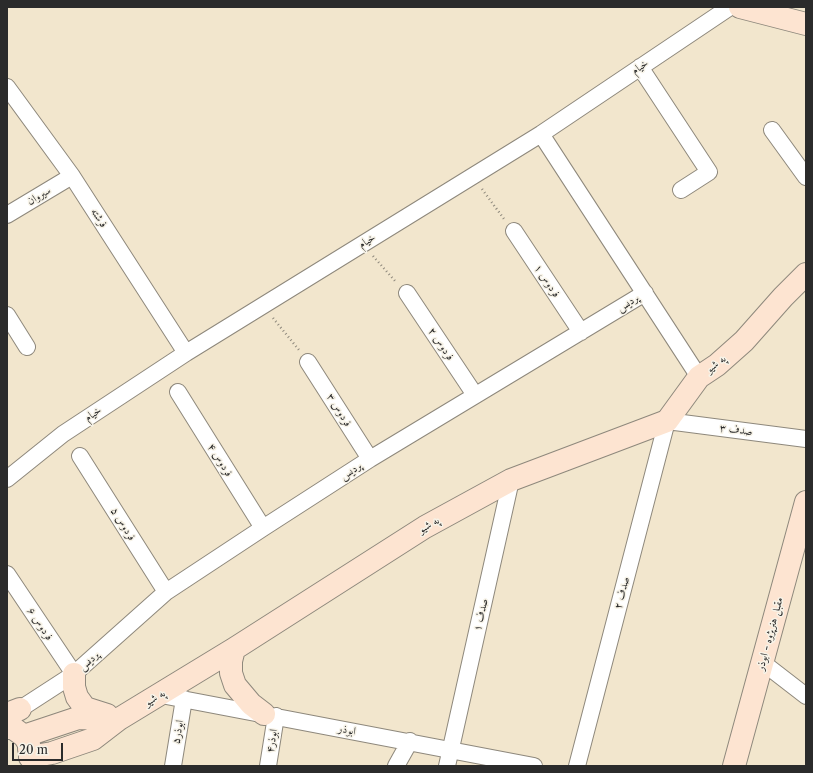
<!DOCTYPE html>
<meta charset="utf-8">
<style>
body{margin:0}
#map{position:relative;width:813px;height:773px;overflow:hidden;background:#f2e6cd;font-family:"Libre Caslon Text",serif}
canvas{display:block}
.frame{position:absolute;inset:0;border:8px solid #2b2b2b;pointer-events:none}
.scale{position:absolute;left:12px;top:743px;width:51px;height:18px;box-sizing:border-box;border:2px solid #2b2b2b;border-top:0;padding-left:5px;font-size:12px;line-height:14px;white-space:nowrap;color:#2b2b2b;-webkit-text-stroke:3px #f7f3e8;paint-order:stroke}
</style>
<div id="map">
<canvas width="813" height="773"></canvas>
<div class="frame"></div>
<div class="scale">20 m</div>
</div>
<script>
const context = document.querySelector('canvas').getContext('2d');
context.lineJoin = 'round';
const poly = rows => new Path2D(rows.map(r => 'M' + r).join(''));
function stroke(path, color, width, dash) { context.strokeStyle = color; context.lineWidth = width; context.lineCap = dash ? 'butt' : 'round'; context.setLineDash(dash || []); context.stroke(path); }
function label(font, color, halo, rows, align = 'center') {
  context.font = font + ' "Libre Caslon Text",Amiri,serif'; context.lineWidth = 3; context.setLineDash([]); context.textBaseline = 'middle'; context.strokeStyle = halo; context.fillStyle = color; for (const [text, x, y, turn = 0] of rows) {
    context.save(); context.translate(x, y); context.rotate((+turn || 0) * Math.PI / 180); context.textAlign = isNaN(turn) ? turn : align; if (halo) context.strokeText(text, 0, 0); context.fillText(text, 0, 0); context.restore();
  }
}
const path = poly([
 [482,189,504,219],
 [373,256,396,282],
 [273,318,299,350]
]);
const street = poly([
 [640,67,709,172,681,190],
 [7,87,72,176,186,353],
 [772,130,806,177],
 [541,134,699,377],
 [7,215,72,176],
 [514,231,581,332],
 [407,293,475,395],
 [7,315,27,347],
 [308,362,370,459],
 [178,392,263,528],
 [80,456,166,592],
 [7,479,63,434,186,353,541,134,730,7],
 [7,574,74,674],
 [762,662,806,696],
 [161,695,534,766],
 [14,717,20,709,74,674,166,592,263,528,370,459,645,293],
 [173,766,184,699],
 [268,766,276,716],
 [396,766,410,741],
 [447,766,511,480],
 [577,766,667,421,806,439]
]);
const secondary = poly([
 [740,7,806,24],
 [234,649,231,661,231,673,235,685,251,704,264,714],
 [74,674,74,687,77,697,85,708,107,715],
 [7,714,20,709],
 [7,728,13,728,24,736,29,744,29,749],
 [24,736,78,718,119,719],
 [30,757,52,753,93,739,119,719,234,649,425,527,511,480,667,421,699,377,717,365,744,341,783,297,806,274],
 [734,766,806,502]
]);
const streetNames = [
 ["خیام",640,67,-34],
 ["سیروان",39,196,-31],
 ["فرشته",99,218,57],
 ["خیام",367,241,-32],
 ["فردوس ۱",547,281,56],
 ["پردیس",628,303,-31],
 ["فردوس ۲",441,344,56],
 ["په شیو",716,364,-37],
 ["فردوس ۳",339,410,58],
 ["خیام",93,414,-33],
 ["صدف ۳",736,430,7],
 ["فردوس ۴",220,460,58],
 ["پردیس",351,471,-33],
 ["فردوس ۵",123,524,58],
 ["په شیو",429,525,-30],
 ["صدف ۲",622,593,-75],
 ["صدف ۱",481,615,-77],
 ["فردوس ۶",40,624,56],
 ["مقبل هنرپژوه - ابوذر",770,634,-75],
 ["پردیس",89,661,-42],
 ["په شیو",155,698,-31],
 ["ابوذر",347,730,11],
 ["ابوذر۵",178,732,-80],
 ["ابوذر۴",272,741,-81]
];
stroke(street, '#8e887c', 18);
stroke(secondary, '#8e887c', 24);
stroke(path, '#8e887c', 2.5, [1, 3]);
stroke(street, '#fff', 16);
stroke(secondary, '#fde4d1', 22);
label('11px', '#2b2b2b', '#f7f3e8', streetNames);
</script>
